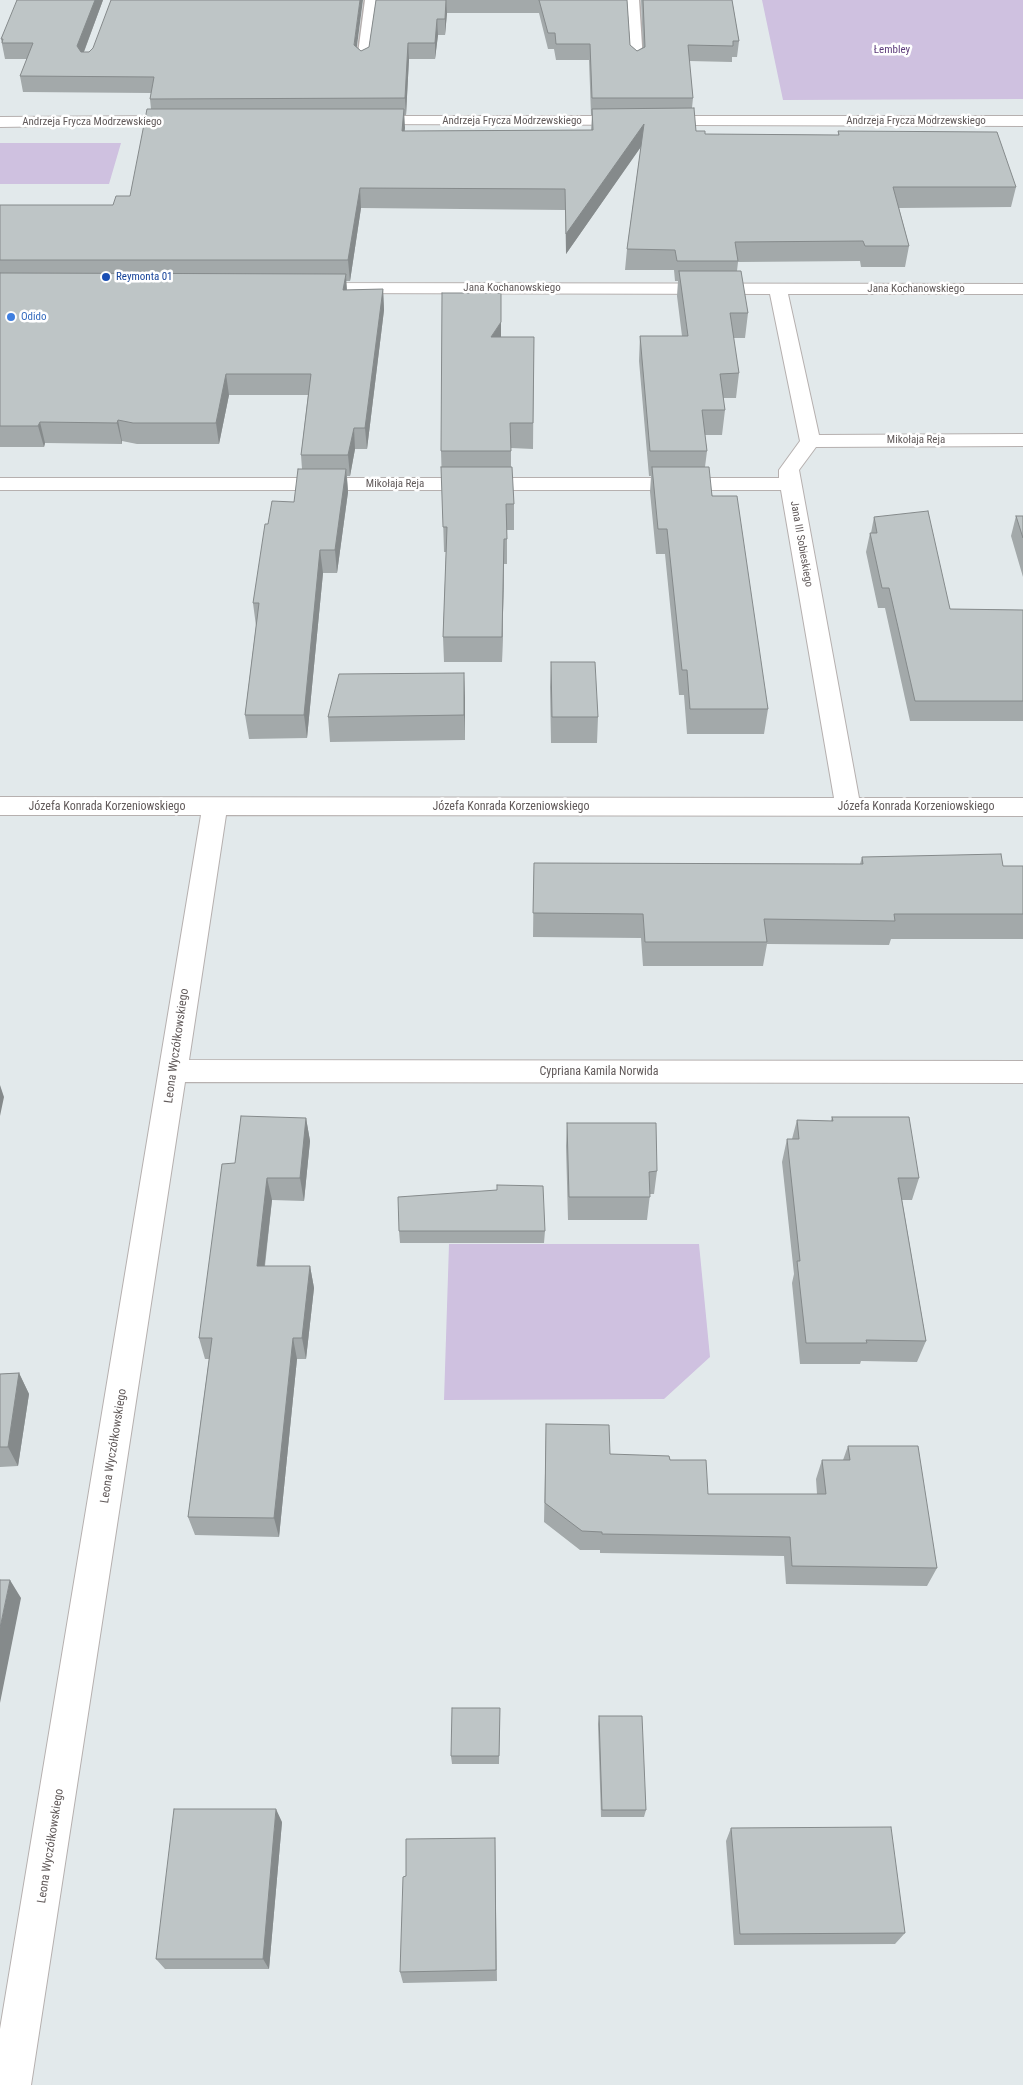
<!DOCTYPE html>
<meta charset="utf-8">
<style>
body{margin:0}
canvas{display:block;background:#e2e9eb}
</style>
<canvas width="1023" height="2085"></canvas>
<script>
const context = document.querySelector('canvas').getContext('2d');
context.lineJoin = 'round';
function fillPath(path, color) { context.fillStyle = color; context.fill(path, 'evenodd'); }
const poly = rows => new Path2D(rows.map(r => 'M' + r).join(''));
function stroke(path, color, width, dash) { context.strokeStyle = color; context.lineWidth = width; context.lineCap = dash ? 'butt' : 'round'; context.setLineDash(dash || []); context.stroke(path); }
function label(font, color, halo, rows, align = 'center') {
  context.font = font + ' "Roboto Condensed",sans-serif'; context.lineWidth = 5; context.setLineDash([]); context.textBaseline = 'middle'; context.strokeStyle = halo; context.fillStyle = color; for (const [text, x, y, turn = 0] of rows) {
    context.save(); context.translate(x, y); context.rotate((+turn || 0) * Math.PI / 180); context.textAlign = isNaN(turn) ? turn : align; if (halo) context.strokeText(text, 0, 0); context.fillText(text, 0, 0); context.restore();
  }
}
const green = poly([
 [762,0,1023,0,1023,99,783,100],
 [0,143,121,143,109,184,0,184],
 [449,1244,699,1244,710,1357,664,1399,444,1400]
]);
const lane = poly([
 [365,0,377,0,369,61,363,65,357,61,365,0],
 [627,0,639,0,643,61,637,65,631,61,627,0]
]);
const street = poly([
 [181,116,187,118,189,121,187,124,0,127,0,117,181,116],
 [366,116,1023,116,1023,126,360,124,358,121,360,118,366,116],
 [310,283,1023,284,1023,294,788,294,819,435,1023,434,1023,446,816,447,799,470,859,798,1023,798,1023,816,226,815,189,1060,1023,1061,1023,1083,185,1082,31,2085,0,2085,0,2029,201,815,0,815,0,797,834,798,781,490,0,490,0,478,779,478,779,470,800,441,770,294,310,293,304,292,301,288,304,284,310,283]
]);
const wall = poly([
 [103,0,84,52,357,47,361,51,369,47,376,0,627,0,630,45,637,51,643,47,641,0,732,0,739,41,737,57,732,57,732,62,689,61,693,98,692,108,696,131,705,134,838,135,838,131,1016,187,1011,207,899,208,909,246,905,267,861,267,860,261,738,262,737,271,748,313,745,338,733,338,739,373,736,398,723,398,725,410,722,435,705,435,707,451,705,467,768,709,764,734,687,734,684,695,679,695,665,554,656,554,650,492,651,476,649,476,639,361,640,336,682,336,677,296,678,281,675,281,674,270,625,270,627,249,641,146,566,254,565,210,361,208,350,281,346,281,347,290,383,289,384,310,367,449,355,449,350,476,347,476,348,492,337,573,323,573,307,738,249,739,245,715,256,626,253,603,268,524,294,502,302,469,301,455,308,395,229,395,219,444,137,444,122,441,122,444,45,443,44,447,0,447,0,205,113,205,130,196,151,109,150,99,151,93,23,92,20,76,27,59,5,59,1,39],
 [447,13,539,13,548,49,554,49,556,60,589,60,591,115,592,115,591,130,404,131,404,115,406,115,409,59,435,59,438,35,445,35],
 [501,337,534,337,533,449,511,448,511,467,514,504,514,530,507,530,507,564,504,564,502,662,444,662,443,637,446,552,444,552,441,451],
 [1016,516,1023,516,1023,577,1011,536],
 [874,517,950,609,1023,610,1023,721,910,721,885,608,878,608,866,552,870,533,871,533],
 [551,662,598,717,597,743,551,743,550,687],
 [464,673,465,740,330,742,328,717],
 [862,857,1003,866,1023,866,1023,939,891,939,889,945,767,944,763,966,643,966,641,938,533,937,534,863,860,864],
 [832,1117,919,1178,912,1200,902,1200,926,1341,917,1362,861,1361,860,1364,800,1364,792,1283,794,1274,782,1162,787,1139,792,1139,797,1120,831,1121],
 [306,1118,310,1141,304,1201,272,1200,265,1266,310,1266,314,1288,306,1359,297,1359,279,1537,195,1535,188,1517,209,1359,205,1359,199,1338,235,1163],
 [567,1123,657,1171,654,1194,650,1194,647,1220,568,1220,566,1146],
 [399,1231,545,1231,544,1243,400,1243],
 [19,1373,29,1394,18,1466,0,1467,0,1374],
 [546,1424,610,1454,670,1460,708,1494,817,1494,816,1479,822,1460,843,1460,848,1446,937,1568,927,1586,786,1584,784,1556,600,1553,600,1550,580,1550,544,1522],
 [500,1708,499,1764,452,1764,451,1756],
 [599,1716,646,1810,644,1817,601,1817,598,1724],
 [282,1822,269,1969,165,1969,156,1959],
 [731,1828,905,1933,895,1944,734,1945,726,1841],
 [495,1838,497,1981,403,1983,400,1972,406,1876]
]);
const shadedWall = poly([
 [95,0,103,0,80,62,77,46],
 [360,0,363,0,355,61,354,45],
 [446,0,447,13,445,35,445,19],
 [437,19,438,35,435,59,435,43],
 [408,43,409,59,406,115,405,98],
 [404,109,405,128,403,151,402,131],
 [644,124,643,144,566,254,566,234],
 [360,188,361,208,350,281,348,260],
 [346,274,347,295,343,290],
 [383,289,384,310,367,449,365,428],
 [501,322,501,347,491,337],
 [226,374,229,395,219,444,216,423],
 [118,420,122,441,122,444,117,423],
 [40,422,45,443,44,447,38,426],
 [354,428,355,449,350,476,348,455],
 [346,469,348,492,337,573,335,550],
 [504,539,504,564,502,662,502,637],
 [320,550,323,573,307,738,304,715],
 [464,673,465,698,465,740,464,715],
 [0,1085,4,1097,0,1116],
 [306,1118,310,1141,304,1201,300,1178],
 [267,1178,272,1200,262,1287,257,1266],
 [310,1266,314,1288,306,1359,302,1338],
 [293,1338,297,1359,279,1537,274,1518],
 [19,1373,29,1394,18,1466,8,1447],
 [10,1580,21,1598,0,1703,0,1628],
 [276,1809,282,1822,269,1969,263,1959]
]);
const building = poly([
 [17,0,95,0,77,46,81,52,89,52,93,48,111,0,360,0,354,45,361,51,369,47,376,0,446,0,445,19,437,19,435,43,408,43,405,98,150,99,154,77,20,76,33,43,2,43,3,39,1,39,17,0],
 [539,0,627,0,630,45,637,51,645,47,643,0,732,0,739,41,733,41,733,46,688,45,693,98,592,98,590,44,556,44,555,33,548,33,539,0],
 [694,108,696,131,705,131,705,134,839,135,838,131,997,132,1016,187,893,187,909,246,865,246,863,241,735,242,738,261,677,261,675,250,627,249,644,124,566,234,565,189,360,188,348,260,0,260,0,205,113,205,116,196,130,196,147,109,404,109,402,131,593,130,592,109,694,108],
 [679,271,741,271,748,313,730,313,739,373,720,374,725,410,702,410,707,451,650,451,640,336,688,336,679,271],
 [0,273,346,274,343,290,383,289,365,428,354,428,348,455,301,455,311,374,226,374,216,423,133,423,118,420,117,423,40,422,38,426,0,426,0,273],
 [442,293,501,293,501,322,491,337,534,337,533,423,510,423,511,451,441,451,442,293],
 [441,467,512,467,514,504,506,504,507,539,504,539,502,637,443,637,447,527,443,527,441,467],
 [652,467,709,467,712,496,737,496,768,709,690,709,687,670,682,670,667,529,658,529,652,467],
 [298,469,346,469,335,550,320,550,304,715,245,715,259,603,253,603,265,524,268,524,272,501,294,502,298,469],
 [928,511,950,609,1023,610,1023,701,915,701,889,588,882,588,870,533,877,533,874,517,928,511],
 [1016,516,1023,516,1023,538,1016,516],
 [551,662,595,662,598,717,552,717,551,662],
 [464,673,464,715,328,717,339,674,464,673],
 [1001,854,1003,866,1023,866,1023,914,894,914,895,921,764,919,767,942,645,942,643,914,533,913,534,863,863,864,862,857,1001,854],
 [241,1116,306,1118,300,1178,267,1178,257,1266,310,1266,302,1338,293,1338,274,1518,188,1517,212,1338,199,1338,222,1164,235,1163,241,1116],
 [832,1117,909,1117,919,1178,898,1178,926,1341,866,1340,867,1343,806,1343,797,1261,800,1261,787,1139,799,1139,797,1120,833,1121,832,1117],
 [567,1123,656,1123,657,1171,649,1172,650,1197,569,1197,567,1123],
 [497,1185,543,1186,545,1231,399,1231,398,1197,497,1190,497,1185],
 [19,1373,8,1447,0,1447,0,1374,19,1373],
 [546,1424,609,1425,610,1454,669,1456,670,1460,706,1460,708,1494,826,1494,822,1460,850,1460,848,1446,918,1446,937,1568,792,1566,790,1537,602,1534,602,1532,582,1531,545,1503,546,1424],
 [0,1580,10,1580,0,1628,0,1580],
 [452,1708,500,1708,499,1756,451,1756,452,1708],
 [599,1716,642,1716,646,1810,602,1810,599,1716],
 [174,1809,276,1809,263,1959,156,1959,174,1809],
 [891,1827,905,1933,740,1934,731,1828,891,1827],
 [495,1838,496,1970,400,1972,403,1877,406,1876,406,1839,495,1838]
]);
const markers = [
 [106,277,5,"#1a4fb4"],
 [11,317,5,"#3f7fe0"]
];
const farParknames = [
 ["Łembley",892,50]
];
const farStreetnames = [
 ["Andrzeja Frycza Modrzewskiego",512,121],
 ["Andrzeja Frycza Modrzewskiego",916,121],
 ["Andrzeja Frycza Modrzewskiego",92,122],
 ["Jana Kochanowskiego",512,288],
 ["Jana Kochanowskiego",916,289],
 ["Mikołaja Reja",916,440],
 ["Mikołaja Reja",395,484],
 ["Jana III Sobieskiego",801,544,80]
];
const farTransitnames = [
 ["Reymonta 01",116,277]
];
const farShopnames = [
 ["Odido",21,317]
];
const streetNames = [
 ["Józefa Konrada Korzeniowskiego",107,807],
 ["Józefa Konrada Korzeniowskiego",511,807],
 ["Józefa Konrada Korzeniowskiego",916,807],
 ["Leona Wyczółkowskiego",177,1046,-82],
 ["Cypriana Kamila Norwida",599,1072],
 ["Leona Wyczółkowskiego",114,1446,-81],
 ["Leona Wyczółkowskiego",51,1846,-81]
];
fillPath(green, '#cfc1e0');
stroke(lane, '#b6b0af', 3);
stroke(street, '#b6b0af', 2);
fillPath(lane, '#fff');
fillPath(street, '#fff');
fillPath(wall, '#a3a9aa');
fillPath(shadedWall, '#858a8b');
fillPath(building, '#bec5c6');
stroke(building, '#858a8b', 1);
for (const [x, y, r, color] of markers) { const dot = new Path2D(); dot.arc(x, y, r, 0, 2 * Math.PI); context.fillStyle = color; context.fill(dot); stroke(dot, '#fff', 2); }
label('11px', '#5e3e7c', '#fff', farParknames);
label('11px', '#615a5a', '#fff', farStreetnames);
label('11px', '#164399', '#fff', farTransitnames, 'left');
label('11px', '#366cbe', '#fff', farShopnames, 'left');
label('12px', '#615a5a', '#fff', streetNames);
</script>
